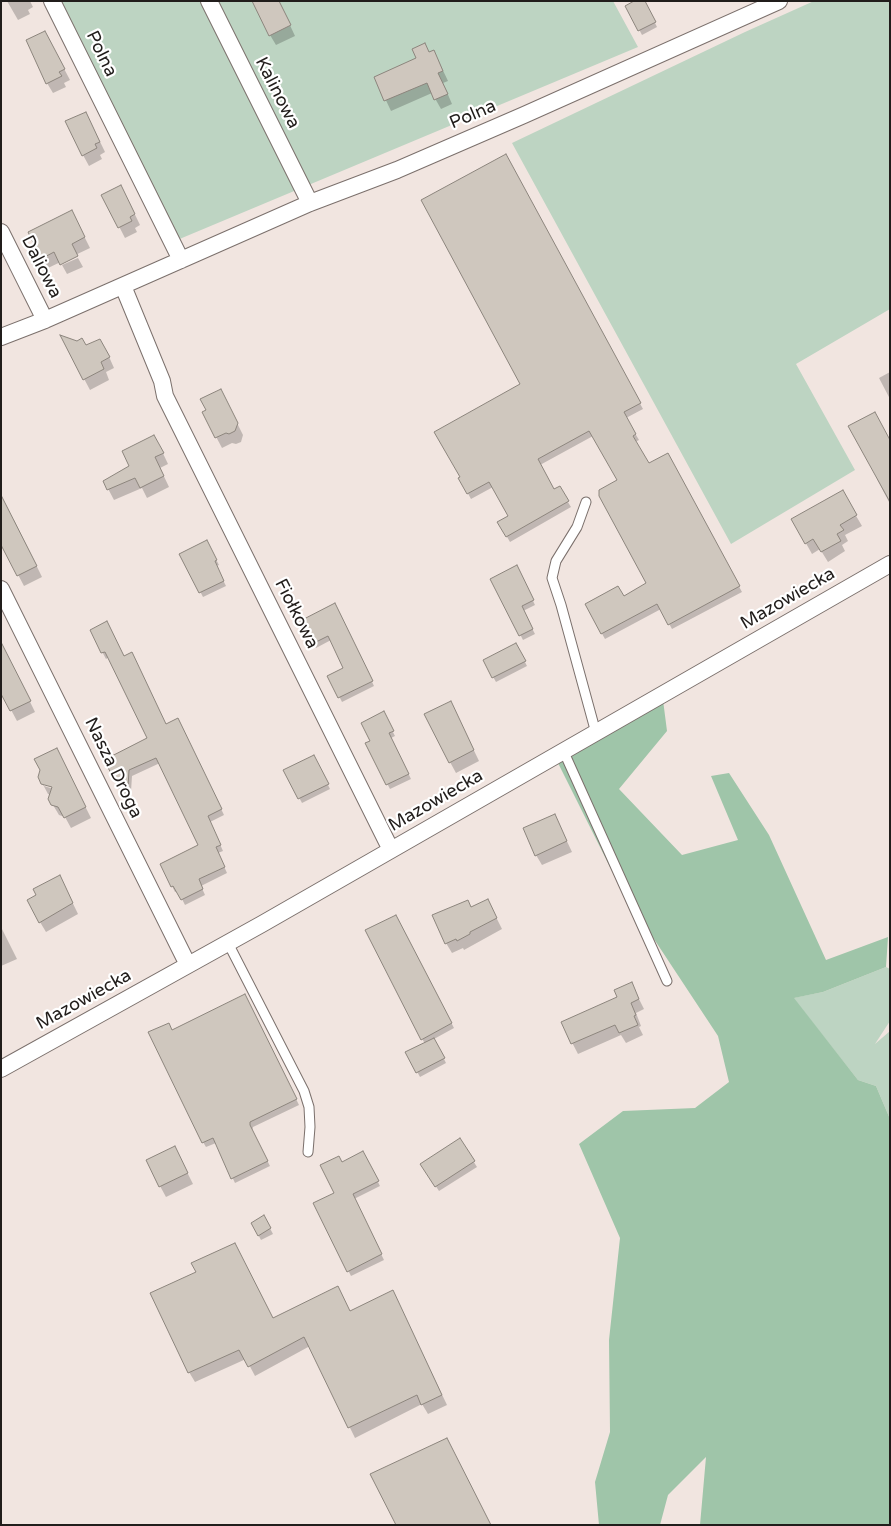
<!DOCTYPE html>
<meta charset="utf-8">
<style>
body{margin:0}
#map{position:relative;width:891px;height:1526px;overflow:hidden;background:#f1e5e0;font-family:"Varela Round",sans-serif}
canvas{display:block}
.frame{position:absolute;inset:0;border:2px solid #211d1b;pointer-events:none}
</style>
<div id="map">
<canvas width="891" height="1526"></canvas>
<div class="frame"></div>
</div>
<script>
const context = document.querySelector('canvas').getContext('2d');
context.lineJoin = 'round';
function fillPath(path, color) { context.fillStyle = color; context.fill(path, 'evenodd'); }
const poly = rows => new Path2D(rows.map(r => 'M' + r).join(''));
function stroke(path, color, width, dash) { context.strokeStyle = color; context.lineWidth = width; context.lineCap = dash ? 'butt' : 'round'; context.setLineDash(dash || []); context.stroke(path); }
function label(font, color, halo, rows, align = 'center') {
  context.font = font + ' "Varela Round",sans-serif'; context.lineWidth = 4.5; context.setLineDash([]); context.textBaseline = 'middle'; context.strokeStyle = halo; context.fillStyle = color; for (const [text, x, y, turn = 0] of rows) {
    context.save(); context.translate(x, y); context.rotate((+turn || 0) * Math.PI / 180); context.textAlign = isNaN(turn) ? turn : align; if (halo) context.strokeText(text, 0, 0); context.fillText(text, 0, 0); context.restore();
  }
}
const green = poly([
 [50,1,613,1,638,47,170,243],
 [814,1,890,1,890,309,796,364,855,470,731,544,512,143,745,32],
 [886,967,890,969,890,1021,875,1044,890,1031,890,1119,876,1086,858,1080,793,998,823,992]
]);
const forest = poly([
 [663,700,667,731,619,789,682,855,738,840,711,776,729,773,769,835,826,960,888,937,886,967,823,992,794,998,858,1080,876,1086,890,1119,890,1525,700,1525,706,1457,668,1495,660,1525,599,1525,595,1482,610,1432,609,1340,620,1238,579,1144,623,1111,695,1108,729,1082,718,1036,621,889,557,761]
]);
const shadow = poly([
 [7,1,30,1,33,7,28,10,30,14,18,20],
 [644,1,657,27,642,35,627,6],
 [281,6,295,36,276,45,270,35],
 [50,42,70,80,64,83,66,87,53,93,47,83],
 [430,54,439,62,448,81,443,83,452,104,441,109,432,93,391,111,375,77],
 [91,123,105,152,100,155,102,159,89,166,83,155],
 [505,156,643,409,626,418,639,440,635,442,648,465,667,454,742,592,672,629,661,609,605,639,586,605,623,597,648,584,619,481,593,436,540,465,554,491,559,488,571,507,510,542,499,523,510,516,493,487,471,499,460,479,522,385],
 [103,195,126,196,140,225,135,228,137,232,125,238],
 [77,222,90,248,48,268,42,258],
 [78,258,83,267,67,274,62,265],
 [62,337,86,347,106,350,114,368,106,372,109,380,90,390],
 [890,372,890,399,879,378],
 [226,401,243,435,241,442,236,444,232,443,222,448,203,412],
 [890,442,890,504,877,479],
 [160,447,168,464,160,468,169,487,147,498,142,488,114,500,104,481,131,466],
 [842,492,862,526,845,535,848,541,842,545,845,551,828,562,820,549,812,554,793,520],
 [14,520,42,577,24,586,1,542],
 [209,546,219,565,216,566,226,586,203,597,181,554],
 [519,572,535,605,523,611,535,634,523,640,492,579],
 [337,610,374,686,342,702,329,676,345,668,331,640,316,648,313,643],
 [91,631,124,657,166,725,181,726,224,815,210,822,223,851,218,853,227,873,201,886,205,895,185,905,178,891,175,892,172,886,200,846,160,763,132,776,130,807,106,760,149,739,109,657,106,659],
 [516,645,527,666,496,682,484,661],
 [7,655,35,712,17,721,1,691],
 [383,713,395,736,391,738,411,779,390,789,367,744,372,741],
 [456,713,479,761,456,773,450,762],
 [62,760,91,818,71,828,65,817,59,815,53,805,51,795,48,794,39,777],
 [44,784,58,788,57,790,44,786],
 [316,761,330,789,302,803,285,771],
 [555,816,572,852,542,865,536,855],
 [65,887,78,914,46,932,40,922],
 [471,908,493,911,502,929,464,950,463,948,452,953,446,943],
 [396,916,454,1028,434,1039,446,1063,420,1077,407,1053,425,1044,366,931],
 [1,927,17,959,1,966],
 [631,983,644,1009,636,1013,641,1026,639,1027,643,1035,626,1043,621,1035,578,1054,562,1023,619,998],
 [248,1001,299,1105,253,1127,252,1131,270,1166,235,1183,216,1143,206,1147,203,1142,172,1032],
 [460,1140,477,1167,439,1191,422,1165],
 [175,1148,193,1184,166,1197,160,1186],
 [363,1153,380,1186,354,1199,384,1260,351,1276,315,1204,336,1193,342,1164],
 [264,1217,273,1234,261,1240,252,1223],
 [393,1292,447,1405,428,1414,422,1404,355,1438,310,1346,255,1376,246,1359,195,1382,189,1372,273,1320,350,1312]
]);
const building = poly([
 [252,1,279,1,291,25,269,36,252,1],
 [634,1,645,1,656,22,638,31,625,6,634,1],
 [45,31,65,69,59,72,62,76,46,84,26,40,45,31],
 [425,43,429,52,434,50,443,71,438,73,448,94,434,100,427,83,384,101,374,77,416,58,412,49,425,43],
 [86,112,100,142,95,144,97,148,82,156,65,121,86,112],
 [506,154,641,403,624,412,636,434,633,436,649,463,668,453,740,586,668,625,657,604,601,634,585,604,618,586,624,596,646,583,599,496,599,490,617,480,589,431,538,459,554,489,560,486,569,501,506,537,497,522,508,516,489,482,467,494,458,478,460,477,434,432,520,384,421,200,506,154],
 [121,185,135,214,130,217,132,221,118,228,101,195,121,185],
 [72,210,85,237,72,244,78,256,60,265,54,252,41,259,28,232,72,210],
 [60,335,77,341,82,338,86,345,100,339,110,357,101,362,104,369,83,380,60,335],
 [221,389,238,423,235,431,229,434,226,433,215,438,202,412,206,410,200,399,221,389],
 [875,412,890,440,890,502,848,426,875,412],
 [154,435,164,453,155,457,164,476,140,488,135,478,107,490,103,481,129,466,122,451,154,435],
 [843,490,857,515,840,525,844,530,837,534,841,541,821,552,813,539,805,544,791,519,843,490],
 [1,495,37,566,17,576,1,545,1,495],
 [207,540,217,560,215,561,224,581,199,593,179,554,207,540],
 [517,565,534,600,522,606,533,629,519,636,490,579,517,565],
 [335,603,373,681,338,698,327,676,343,668,328,636,312,644,300,621,335,603],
 [107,621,124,656,132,652,166,724,178,718,222,809,208,816,221,845,216,847,225,867,199,879,203,889,181,900,173,886,171,887,160,864,198,845,156,758,129,770,127,804,104,760,147,738,105,652,101,653,90,630,107,621],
 [1,642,31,701,10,711,1,694,1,642],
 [516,643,526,661,492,678,483,660,516,643],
 [451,701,474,750,449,763,424,714,451,701],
 [384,711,394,731,389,733,409,774,386,785,365,743,370,741,361,723,384,711],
 [57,748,86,807,64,818,58,807,51,805,48,799,52,787,41,784,38,777,40,770,34,759,57,748],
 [314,755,329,784,298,799,283,770,314,755],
 [555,814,567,841,535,856,523,828,555,814],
 [60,875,73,903,39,923,27,900,36,895,33,889,60,875],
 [488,899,497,918,470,932,470,934,457,941,456,939,445,944,432,915,468,900,471,907,488,899],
 [396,915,452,1023,421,1040,365,930,396,915],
 [632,982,639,999,631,1003,636,1015,634,1016,638,1025,619,1033,615,1025,571,1044,561,1022,617,997,614,990,632,982],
 [245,994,297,1099,250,1122,250,1125,268,1161,231,1179,213,1138,202,1143,148,1032,169,1023,172,1030,245,994],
 [434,1038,445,1058,416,1073,405,1052,434,1038],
 [460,1138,475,1161,435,1187,420,1164,460,1138],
 [175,1146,188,1173,159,1187,146,1160,175,1146],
 [363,1151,379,1181,353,1194,382,1254,347,1272,313,1203,334,1193,320,1165,339,1156,342,1162,363,1151],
 [264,1215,271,1228,258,1236,251,1223,264,1215],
 [235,1243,273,1318,338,1286,350,1311,393,1290,442,1395,421,1405,417,1395,348,1428,304,1337,248,1367,239,1350,188,1373,150,1293,196,1272,191,1263,235,1243],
 [447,1438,491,1525,396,1525,370,1474,447,1438]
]);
const service = poly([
 [586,502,577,527,556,561,552,578,561,605,596,733],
 [563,750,667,981],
 [228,943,304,1091,309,1107,310,1127,308,1152]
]);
const minor = poly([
 [52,1,181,260],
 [209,1,310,203],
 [1,232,45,320],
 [123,286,162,381,165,396,391,850],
 [1,337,45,320,310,203,397,170,524,115,779,1],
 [1,589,188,965],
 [1,1069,262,924,890,564]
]);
const streetNames = [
 ["Polna",101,54,64],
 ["Kalinowa",277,93,63],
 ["Polna",473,115,-23],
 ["Daliowa",41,267,63],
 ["Mazowiecka",788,599,-30],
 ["Fiołkowa",296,614,63],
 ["Nasza Droga",113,768,64],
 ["Mazowiecka",436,801,-30],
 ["Mazowiecka",84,1000,-29]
];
fillPath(green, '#bdd4c2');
fillPath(forest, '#9fc5a9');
fillPath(shadow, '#0003');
fillPath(building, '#cfc7be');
stroke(building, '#8c857d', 1);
stroke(service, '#7b706c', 11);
stroke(minor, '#7b706c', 18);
stroke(service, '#fff', 9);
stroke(minor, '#fff', 16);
label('18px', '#211d1b', '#fff', streetNames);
</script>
